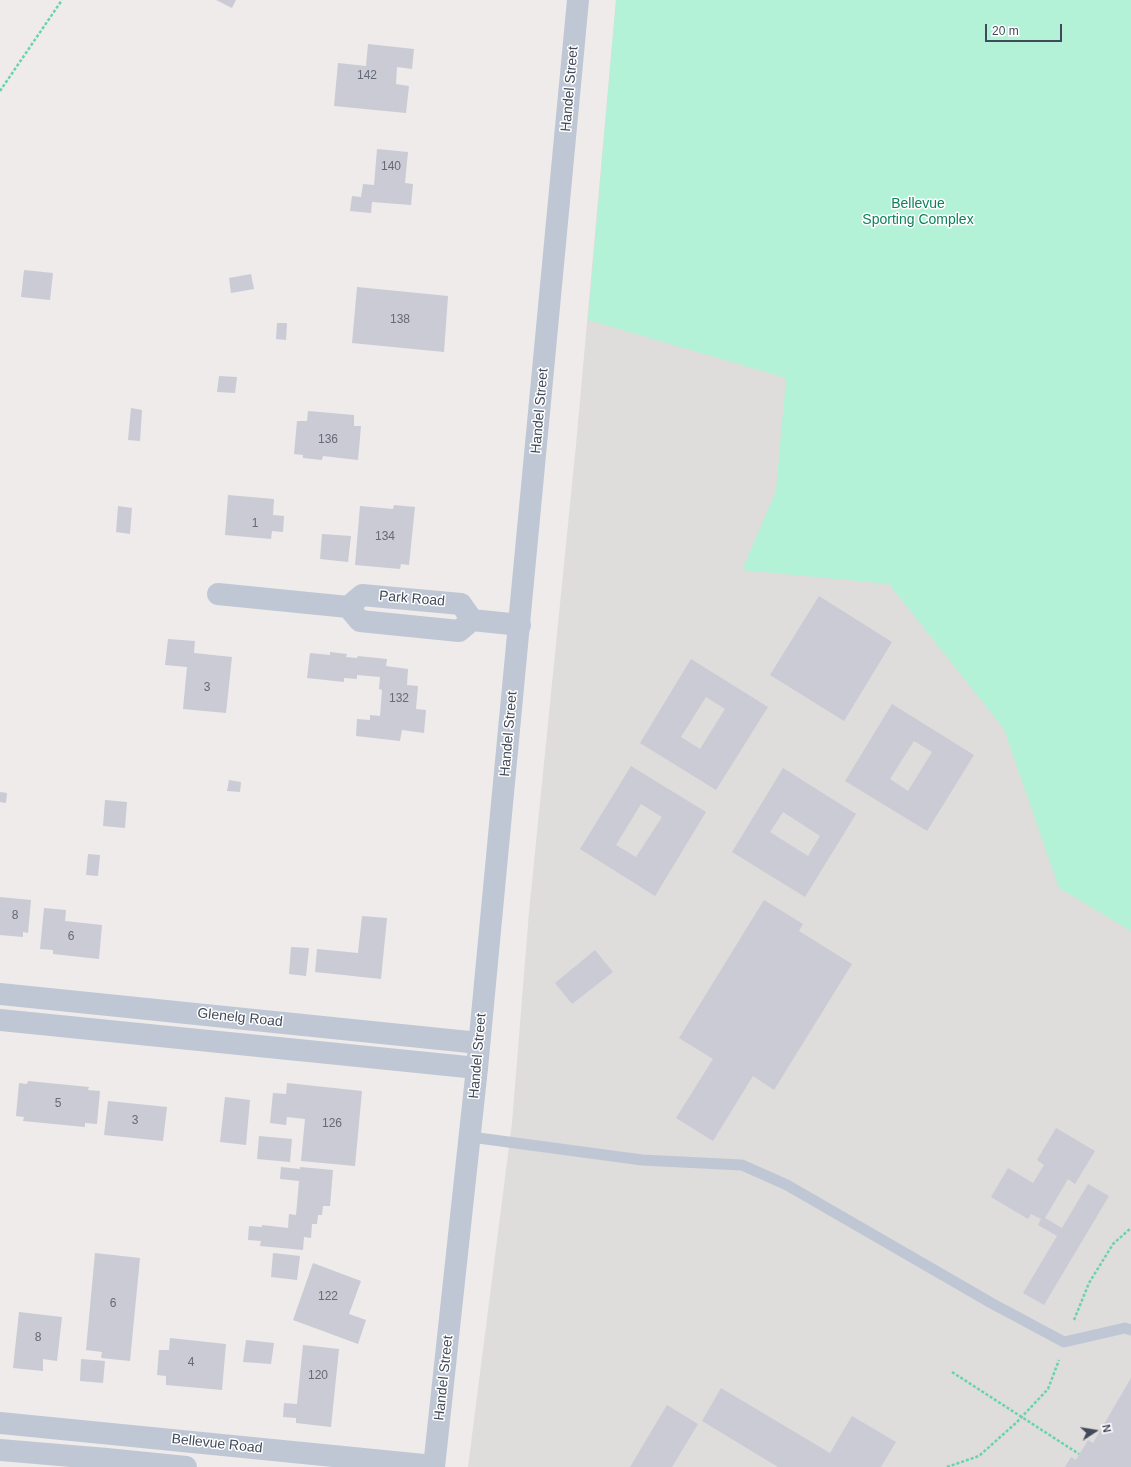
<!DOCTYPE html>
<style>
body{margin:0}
#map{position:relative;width:1131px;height:1467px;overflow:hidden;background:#eeebea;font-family:Arial,sans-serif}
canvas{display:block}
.north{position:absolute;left:1075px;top:1411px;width:40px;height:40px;-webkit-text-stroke:3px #fff;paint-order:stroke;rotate:78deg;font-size:11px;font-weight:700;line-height:16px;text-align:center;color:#424a5a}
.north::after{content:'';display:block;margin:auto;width:14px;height:18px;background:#424a5a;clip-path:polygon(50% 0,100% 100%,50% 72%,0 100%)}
.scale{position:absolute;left:985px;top:24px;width:77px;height:18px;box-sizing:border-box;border:2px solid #424a5a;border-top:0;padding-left:5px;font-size:12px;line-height:14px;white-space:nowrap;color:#424a5a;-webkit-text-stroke:3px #fff;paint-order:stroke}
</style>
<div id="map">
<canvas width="1131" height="1467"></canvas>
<div class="north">N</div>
<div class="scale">20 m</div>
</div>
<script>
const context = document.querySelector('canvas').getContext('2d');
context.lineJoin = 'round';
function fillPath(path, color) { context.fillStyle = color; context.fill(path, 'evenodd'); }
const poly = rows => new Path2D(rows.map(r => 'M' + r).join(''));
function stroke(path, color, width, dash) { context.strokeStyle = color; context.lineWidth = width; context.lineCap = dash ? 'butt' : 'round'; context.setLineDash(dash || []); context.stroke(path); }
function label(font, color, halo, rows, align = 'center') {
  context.font = font + ' Arial,sans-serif'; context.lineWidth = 3; context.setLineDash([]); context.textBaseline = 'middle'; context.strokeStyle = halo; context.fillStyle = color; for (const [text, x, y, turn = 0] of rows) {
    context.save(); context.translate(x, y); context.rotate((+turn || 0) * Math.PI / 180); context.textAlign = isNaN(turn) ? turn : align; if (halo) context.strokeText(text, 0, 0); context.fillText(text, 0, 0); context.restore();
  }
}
const education = poly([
 [616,0,1131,0,1131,1467,468,1467,512,1123,529,912,576,445]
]);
const green = poly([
 [616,0,1131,0,1131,931,1059,888,1004,729,889,584,742,570,776,491,786,378,588,320]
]);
const building = poly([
 [216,0,236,0,232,8],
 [368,44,414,49,412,69,397,67,396,84,409,86,406,113,334,106,338,63,366,66],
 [377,149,408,152,405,183,413,184,411,205,372,202,371,213,350,211,352,196,361,197,363,184,374,185],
 [24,270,53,273,50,300,21,297],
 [251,274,254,289,231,293,229,278],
 [357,287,448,296,444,352,352,343],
 [277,323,287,323,286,340,276,339],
 [219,376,237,377,235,393,217,392],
 [131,408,142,410,140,441,128,440],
 [308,411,354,415,354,426,361,426,358,460,323,456,322,460,303,458,303,455,294,454,297,421,307,421],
 [228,495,274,499,273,515,284,516,283,532,272,531,271,539,225,535],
 [394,505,415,507,409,565,401,564,400,569,355,565,360,506,393,509],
 [118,506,132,508,130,534,116,532],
 [322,534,351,536,348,562,320,559],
 [819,596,892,642,844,721,770,675],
 [168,639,195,641,194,653,232,657,226,713,183,709,187,667,165,665],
 [330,652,347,654,346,657,357,658,358,656,387,659,386,666,408,669,407,685,418,686,416,709,426,710,424,733,402,730,400,741,356,736,357,719,370,720,370,715,380,716,382,690,379,689,380,677,357,675,357,679,344,678,344,682,307,678,310,653,330,655],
 [691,659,768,707,716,790,640,743],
 [706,697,725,709,700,749,681,737],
 [892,704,974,755,927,831,845,781],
 [914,741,932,752,908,791,890,779],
 [631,766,706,812,655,896,580,849],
 [641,804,662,817,636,857,616,845],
 [783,768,856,814,805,897,732,852],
 [783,812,820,836,808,856,770,832],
 [229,780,241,782,240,792,227,791],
 [0,792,7,793,6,803,0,802],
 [105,800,127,802,125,828,103,826],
 [88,854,100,855,98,876,86,875],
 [0,897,31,900,28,933,23,932,23,937,0,935],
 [764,900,803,924,799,931,852,964,774,1090,753,1076,713,1141,676,1118,713,1059,679,1038],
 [44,908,66,910,65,921,102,925,99,959,53,954,53,950,40,949],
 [362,916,387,918,381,979,315,972,317,949,358,953],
 [291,947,309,948,306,976,289,974],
 [595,950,613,972,572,1004,555,983],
 [28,1081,89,1087,88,1090,100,1091,97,1124,85,1123,85,1127,23,1121,24,1117,16,1116,19,1083,27,1084],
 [287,1083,362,1091,355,1166,301,1161,305,1119,287,1117,286,1125,270,1123,273,1093,286,1094],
 [225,1097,250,1100,246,1145,220,1142],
 [108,1101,167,1107,163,1141,104,1135],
 [1056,1128,1095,1151,1075,1184,1068,1179,1045,1218,1062,1228,1088,1184,1109,1196,1044,1305,1023,1293,1057,1236,1038,1225,1041,1219,1031,1214,1028,1219,991,1197,1008,1168,1033,1183,1044,1165,1037,1160],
 [259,1136,292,1139,290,1162,257,1159],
 [281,1167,300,1169,300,1167,333,1170,330,1206,323,1206,322,1215,318,1215,317,1224,312,1224,311,1238,304,1237,303,1250,260,1246,261,1241,248,1240,249,1226,262,1227,262,1225,288,1228,289,1214,296,1215,299,1181,280,1179],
 [95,1253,140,1258,130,1361,101,1358,102,1352,86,1350],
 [273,1253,300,1256,297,1280,271,1277],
 [313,1263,361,1281,349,1314,366,1320,358,1344,293,1320],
 [19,1312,62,1317,57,1361,43,1359,43,1371,13,1368],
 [170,1338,226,1344,222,1390,166,1385,166,1376,157,1375,159,1350,169,1350],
 [246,1340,274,1343,271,1364,243,1362],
 [303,1345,339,1349,331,1427,296,1423,296,1418,283,1417,284,1403,297,1404],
 [81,1359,105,1361,103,1383,80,1381],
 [1131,1378,1131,1467,1065,1467,1071,1457,1076,1460,1088,1440,1093,1443],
 [721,1388,830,1453,852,1416,896,1442,881,1467,778,1467,702,1421],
 [667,1405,698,1424,672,1467,630,1467]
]);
const path = poly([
 [0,91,62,0],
 [1074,1320,1089,1283,1113,1244,1131,1228],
 [952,1372,1079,1454],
 [947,1467,979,1456,1017,1422,1048,1389,1059,1360]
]);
const service = poly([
 [471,1137,642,1160,742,1165,787,1185,993,1304,1064,1342,1125,1328,1131,1330]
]);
const minor = poly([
 [218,594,348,607,360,621,459,631,472,620,520,625],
 [348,607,362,595,461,604,472,620],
 [0,994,479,1043],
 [0,1020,477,1068],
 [0,1423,434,1466],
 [0,1450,107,1459,186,1467]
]);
const tertiary = poly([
 [434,1467,477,1068,578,0]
]);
const numberNames = [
 ["142",367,76],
 ["140",391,167],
 ["138",400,320],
 ["136",328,440],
 ["1",255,524],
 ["134",385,537],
 ["3",207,688],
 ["132",399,699],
 ["8",15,916],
 ["6",71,937],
 ["5",58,1104],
 ["3",135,1121],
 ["126",332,1124],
 ["122",328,1297],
 ["6",113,1304],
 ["8",38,1338],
 ["4",191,1363],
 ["120",318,1376]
];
const streetNames = [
 ["Handel Street",570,89,-85],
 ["Handel Street",540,411,-85],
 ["Park Road",412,599,5],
 ["Handel Street",509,734,-85],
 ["Glenelg Road",240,1018,6],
 ["Handel Street",478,1056,-85],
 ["Handel Street",444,1378,-84],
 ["Bellevue Road",217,1444,6]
];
const parkNames = [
 ["Bellevue",918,204],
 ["Sporting Complex",918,220]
];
fillPath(education, '#dfdcdc');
fillPath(green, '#b3f2d7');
fillPath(building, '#cacbd4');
stroke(path, '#68d3b2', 2.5, [3, 2]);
stroke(service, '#bfc7d5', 11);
stroke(minor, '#bfc7d5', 22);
stroke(tertiary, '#bfc7d5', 22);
label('12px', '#646a78', null, numberNames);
label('14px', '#424a5a', '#fff', streetNames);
label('14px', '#0d815c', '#fff', parkNames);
</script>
